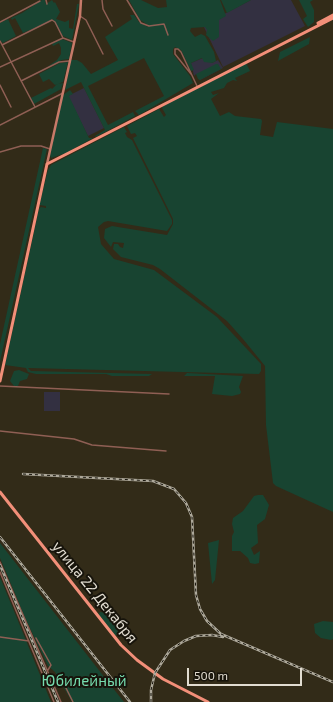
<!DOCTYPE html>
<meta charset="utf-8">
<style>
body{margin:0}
#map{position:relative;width:333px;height:702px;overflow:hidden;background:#322b18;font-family:"Exo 2",sans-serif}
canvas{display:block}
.scale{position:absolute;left:187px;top:668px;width:115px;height:18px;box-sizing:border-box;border:2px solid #e2ddd1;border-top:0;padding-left:5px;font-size:12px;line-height:14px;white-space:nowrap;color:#e2ddd1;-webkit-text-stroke:3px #17140b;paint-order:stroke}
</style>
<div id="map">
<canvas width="333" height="702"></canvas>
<div class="scale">500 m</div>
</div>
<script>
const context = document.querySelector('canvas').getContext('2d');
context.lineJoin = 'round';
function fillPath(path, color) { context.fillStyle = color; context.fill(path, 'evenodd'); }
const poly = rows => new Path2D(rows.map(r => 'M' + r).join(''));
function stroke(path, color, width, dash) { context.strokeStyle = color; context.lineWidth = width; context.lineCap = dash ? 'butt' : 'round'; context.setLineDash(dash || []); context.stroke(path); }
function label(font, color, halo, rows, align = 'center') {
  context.font = font + ' "Exo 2",sans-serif'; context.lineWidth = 4; context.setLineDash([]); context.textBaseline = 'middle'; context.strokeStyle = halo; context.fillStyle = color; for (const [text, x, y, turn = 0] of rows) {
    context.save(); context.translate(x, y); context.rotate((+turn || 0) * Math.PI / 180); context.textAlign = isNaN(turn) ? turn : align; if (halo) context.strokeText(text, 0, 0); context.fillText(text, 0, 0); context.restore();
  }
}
const commercial = poly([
 [251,0,291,0,305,26,223,67,203,25],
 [203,58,212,63,218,60,223,68,200,80,196,74,194,76,191,63],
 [84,88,104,128,88,136,68,96],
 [44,392,60,392,60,411,44,411]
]);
const green = poly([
 [42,0,45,0,46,4,52,0,54,3,55,2,60,12,56,19,65,22,69,20,69,28,73,29,77,4,79,4,72,40,63,36,53,20,23,33,15,18,12,20,11,18,22,13],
 [129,0,141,0,158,8,167,7,166,0,220,0,226,16,219,20,219,37,213,41,206,35,207,30,205,27,191,28,190,31,195,37,201,34,205,36,214,52,216,61,212,63,204,62,202,58,191,63,194,70,191,71,181,50,175,47,173,49,173,54,190,76,193,83,139,115,135,111,164,96,144,58,88,86,108,125,133,112,135,116,96,137,95,136,105,130,81,82,65,90,71,60,77,60,82,63,91,74,118,60,105,37,132,19,130,15,134,15,139,22,148,27,148,25,140,20],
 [221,0,251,0,227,13],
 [299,0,313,0,310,2,314,10,314,22,308,27,303,19,307,16],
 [8,19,16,36,3,43,0,40,0,23],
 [310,37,309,44,278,61,280,52],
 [62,39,72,43,69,59,62,60,47,67,57,60,61,54,61,48,59,43,53,46,52,44],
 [68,62,63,82,55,85,49,79,43,82,39,74,60,63],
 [246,63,250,71,235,78,237,81,233,80,227,83,224,88,211,92,213,95,219,93,211,99,220,116,229,112,235,116,261,119,262,121,260,135,273,137,277,122,333,129,333,512,276,486,273,483,266,425,265,366,243,339,227,321,160,269,153,265,121,257,113,249,114,244,118,244,120,247,123,248,124,243,113,242,111,247,104,238,105,229,112,226,167,235,173,224,173,219,133,138,137,136,135,133,131,134,127,126,159,109,164,117,166,115,162,108,163,106],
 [216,64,218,64,221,69,200,80,198,79,196,74],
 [57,84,63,83,61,89,34,104,31,98,51,88,52,89],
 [70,90,73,94,69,96,89,138,93,138,66,153,51,158,50,155,63,95],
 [124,127,127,132,125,133,127,137,132,140,172,220,172,224,167,231,108,221,104,222,98,227,101,244,114,259,154,270,217,317,261,364,261,371,259,374,28,368,31,371,152,374,149,376,112,376,106,374,36,374,28,372,26,368,5,365,39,209,41,207,46,208,46,206,40,205,40,202,48,170,51,165],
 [43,148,47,149,0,362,0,344],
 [19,370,29,374,27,379,20,381,18,386,14,386,10,381,14,371],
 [187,373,243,376,239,387,241,392,240,394,232,396,212,394,215,376,184,376],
 [258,495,263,495,269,505,265,519,257,525,258,543,251,548,254,555,260,551,259,563,255,564,250,563,248,558,240,551,232,551,232,536,234,532,232,524,233,518,243,511,254,496],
 [219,540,215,580,212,584,208,543],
 [0,543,112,687,124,702,72,702,55,672,48,666,26,620,0,558],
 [0,577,23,633,51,702,0,702],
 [100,612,110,613,119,624,117,635,115,635,98,615],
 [323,621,333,622,333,639,331,640,321,638,315,633,314,624]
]);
const minor = poly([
 [46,0,47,4],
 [102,0,103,9,112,26],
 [127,0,141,23,149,26,164,24,168,35],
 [80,16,86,20,103,54],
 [0,22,40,1],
 [63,38,74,42],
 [0,41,35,107],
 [2,45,52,20,55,22,63,38],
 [0,67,63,38],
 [191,74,175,54,175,49,178,49,181,52,197,86],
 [21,81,59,62,69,61],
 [0,85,11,107],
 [0,125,63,93],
 [0,152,21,146,41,146,50,149],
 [0,386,169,394],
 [0,431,74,439,92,445,166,451],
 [0,562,61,702],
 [0,572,54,702],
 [0,637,29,641],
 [36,638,51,665,48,670],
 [53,679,57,676,62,680,73,702]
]);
const secondary = poly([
 [47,164,80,16,81,0]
]);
const primary = poly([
 [318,23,333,15],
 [0,381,47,164,333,18],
 [0,492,121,645,137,660,163,679,208,702]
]);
const rail = poly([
 [23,474,153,481,174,489,186,503,192,517,196,595,200,609,207,621,221,634,333,682],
 [0,537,130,702],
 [0,565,58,702],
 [151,702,151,690,155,673,170,650,184,641,196,636,212,635,223,637]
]);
const streetNames = [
 ["улица 22 Декабря",95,592,51]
];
const parkNames = [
 ["Юбилейный",84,681]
];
fillPath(commercial, '#333041');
fillPath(green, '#184431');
stroke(minor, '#8f5f54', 1.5);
stroke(secondary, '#c77a69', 2.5);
stroke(primary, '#f28f79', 3);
stroke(rail, '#aea99b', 2.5);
stroke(rail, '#17140b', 1, [3]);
label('15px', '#e2ddd1', '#17140b', streetNames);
label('15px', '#76ddaf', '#17140b', parkNames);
</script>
